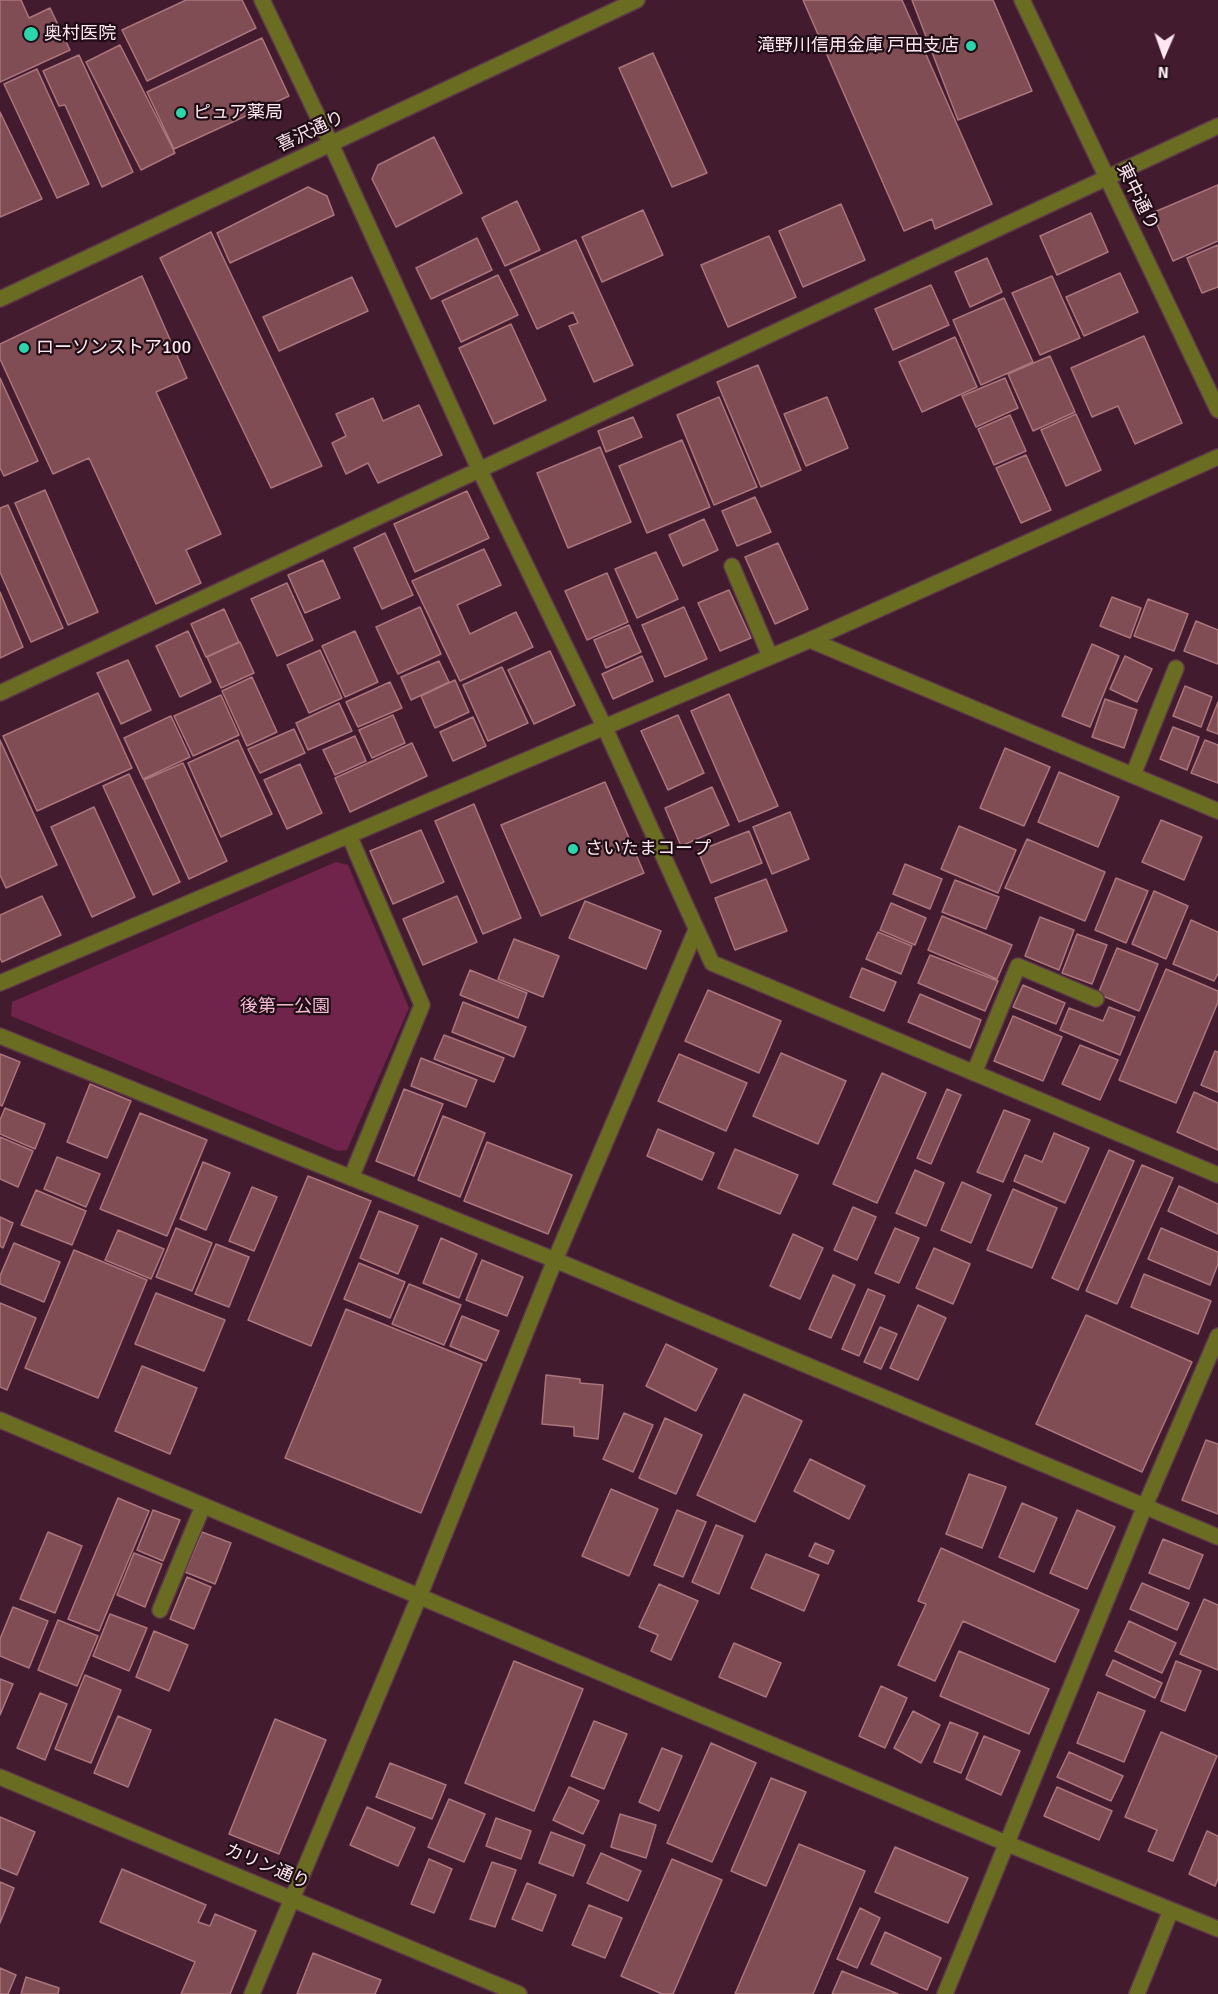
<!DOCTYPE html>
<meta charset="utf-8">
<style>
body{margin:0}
#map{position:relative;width:1218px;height:1994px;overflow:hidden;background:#431b2f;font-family:Signika,sans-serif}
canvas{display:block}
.north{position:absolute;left:1134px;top:24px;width:60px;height:60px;-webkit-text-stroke:4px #1f0d15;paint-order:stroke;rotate:182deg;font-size:16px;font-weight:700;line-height:24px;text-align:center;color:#fee7f0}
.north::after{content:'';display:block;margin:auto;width:21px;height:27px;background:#fee7f0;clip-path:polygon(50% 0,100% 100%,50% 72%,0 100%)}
</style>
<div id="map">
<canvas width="1218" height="1994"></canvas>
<div class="north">N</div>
</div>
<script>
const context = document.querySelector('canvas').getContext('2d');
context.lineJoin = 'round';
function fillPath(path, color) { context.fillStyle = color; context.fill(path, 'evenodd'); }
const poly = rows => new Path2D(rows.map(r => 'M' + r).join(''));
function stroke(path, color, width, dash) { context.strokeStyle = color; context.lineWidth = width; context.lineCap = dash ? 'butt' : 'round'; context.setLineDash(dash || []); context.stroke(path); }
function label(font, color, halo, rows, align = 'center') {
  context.font = font + ' Signika,"Noto Sans JP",sans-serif'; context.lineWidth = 4.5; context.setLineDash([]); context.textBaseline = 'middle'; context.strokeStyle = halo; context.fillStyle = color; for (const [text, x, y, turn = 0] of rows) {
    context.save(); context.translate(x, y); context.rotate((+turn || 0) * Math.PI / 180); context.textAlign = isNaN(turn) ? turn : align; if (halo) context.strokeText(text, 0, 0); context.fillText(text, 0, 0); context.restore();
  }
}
const green = poly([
 [336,862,348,865,409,1008,347,1150,338,1151,11,1016,12,1002]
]);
const building = poly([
 [0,0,21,0,29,18,50,8,70,50,0,82,0,0],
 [186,0,242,0,256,28,147,81,122,30,186,0],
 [803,0,902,0,992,204,935,229,932,219,904,231,803,0],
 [912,0,993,0,1032,91,958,120,912,0],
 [262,38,289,96,174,149,147,92,262,38],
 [120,45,175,153,141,170,86,62,120,45],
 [653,53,707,173,672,187,619,68,653,53],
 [79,55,133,172,102,187,65,105,59,106,43,71,79,55],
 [37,69,89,184,57,198,4,84,37,69],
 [0,112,42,199,0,217,0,112],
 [434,137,462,193,396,227,372,179,378,165,434,137],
 [1218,185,1218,241,1173,261,1152,213,1218,185],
 [308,187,327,196,334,215,230,263,217,233,308,187],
 [517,201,540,250,505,266,482,218,517,201],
 [841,204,865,260,803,287,779,231,841,204],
 [643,210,663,255,602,282,582,237,643,210],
 [1091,213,1108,252,1057,275,1040,236,1091,213],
 [211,232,322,466,271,488,160,258,211,232],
 [769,236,796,297,728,327,701,265,769,236],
 [477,238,492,270,431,299,416,268,477,238],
 [576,240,633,365,594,382,569,326,578,323,573,312,537,329,510,270,576,240],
 [1218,245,1218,287,1202,293,1187,258,1218,245],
 [987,258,1002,292,970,307,955,272,987,258],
 [1120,273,1138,312,1084,336,1066,297,1120,273],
 [498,275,518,315,461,342,442,301,498,275],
 [142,276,187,378,156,392,221,534,186,550,201,583,156,604,89,458,53,474,0,359,0,344,142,276],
 [1052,276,1080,338,1040,355,1012,293,1052,276],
 [352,277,368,311,279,351,263,317,352,277],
 [931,285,949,325,893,350,875,309,931,285],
 [1004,298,1033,362,981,385,953,320,1004,298],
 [511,324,546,400,494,424,459,348,511,324],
 [1144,336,1182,423,1135,444,1118,406,1092,417,1071,368,1144,336],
 [955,337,977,387,922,412,899,362,955,337],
 [1050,356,1075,412,1033,431,1008,374,1050,356],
 [758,365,801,470,761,487,717,382,758,365],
 [0,378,38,461,4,476,0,468,0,378],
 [1005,378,1018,408,976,427,962,396,1005,378],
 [719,397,757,487,714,505,677,415,719,397],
 [827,397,848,448,806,466,784,414,827,397],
 [373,398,383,421,419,405,442,455,378,483,368,463,346,474,332,443,346,436,336,414,373,398],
 [1076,414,1101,470,1066,486,1041,430,1076,414],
 [1010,415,1026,451,994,465,978,429,1010,415],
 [633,417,642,437,606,452,598,431,633,417],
 [682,440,710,507,647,533,619,466,682,440],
 [600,447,631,522,568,548,537,473,600,447],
 [1026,455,1051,510,1021,523,996,468,1026,455],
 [45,490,98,612,68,625,15,503,45,490],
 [467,491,489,538,415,572,394,524,467,491],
 [755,497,771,532,737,546,722,511,755,497],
 [8,505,63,628,31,642,0,572,0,508,8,505],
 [704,519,718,550,683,566,669,535,704,519],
 [385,533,413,595,382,609,354,548,385,533],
 [778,543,808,609,775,624,745,557,778,543],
 [484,549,501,585,457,605,470,634,516,612,533,647,460,681,412,581,484,549],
 [656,552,678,599,637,618,615,569,656,552],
 [323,560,340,598,305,613,288,575,323,560],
 [607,573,628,622,587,640,565,591,607,573],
 [287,583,313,640,277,656,251,599,287,583],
 [729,590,751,638,720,651,698,603,729,590],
 [0,592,23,647,0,658,0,592],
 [1112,597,1141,608,1130,638,1100,626,1112,597],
 [1148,599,1188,614,1174,651,1134,636,1148,599],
 [420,607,441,654,398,674,376,627,420,607],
 [684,607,707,659,665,677,642,625,684,607],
 [224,609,239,642,206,657,191,624,224,609],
 [1196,621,1218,630,1218,664,1184,651,1196,621],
 [629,625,641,652,606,668,594,640,629,625],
 [188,631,211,682,180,697,156,646,188,631],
 [355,631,378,682,345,697,322,646,355,631],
 [240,642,254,673,221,688,207,657,240,642],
 [1092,644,1119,656,1090,727,1062,716,1092,644],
 [320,650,342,698,309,713,287,665,320,650],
 [550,651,575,705,534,724,508,670,550,651],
 [642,656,653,681,613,699,602,674,642,656],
 [1125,656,1152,669,1137,702,1110,689,1125,656],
 [128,660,151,710,121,724,97,673,128,660],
 [439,661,449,682,411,700,401,677,439,661],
 [502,667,528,723,488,741,463,685,502,667],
 [252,677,277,732,247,746,222,691,252,677],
 [455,680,469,712,435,728,421,696,455,680],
 [390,682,402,708,358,727,346,702,390,682],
 [1185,686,1212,697,1201,727,1173,716,1185,686],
 [98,693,132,768,37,811,3,736,98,693],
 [729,694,778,806,739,822,691,711,729,694],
 [221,695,239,735,193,756,174,716,221,695],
 [1105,699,1137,710,1124,748,1092,737,1105,699],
 [1218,702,1218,734,1207,730,1218,702],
 [339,703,352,731,308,750,296,723,339,703],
 [393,715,405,743,372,758,359,730,393,715],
 [678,715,704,773,668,790,641,731,678,715],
 [171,716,190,757,143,779,124,738,171,716],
 [473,717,486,746,453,761,440,732,473,717],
 [1173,727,1199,737,1187,770,1160,759,1173,727],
 [294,729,305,753,260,773,248,749,294,729],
 [355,736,366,761,335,775,323,750,355,736],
 [0,740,57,865,6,888,0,875,0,740],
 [238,740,272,814,221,837,188,763,238,740],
 [1205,740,1218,745,1218,783,1191,773,1205,740],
 [412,743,427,776,350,812,335,778,412,743],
 [1005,748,1050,767,1024,826,980,808,1005,748],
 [183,763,227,861,189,879,144,780,183,763],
 [300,764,322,813,287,829,264,780,300,764],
 [1059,772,1119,797,1098,847,1038,822,1059,772],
 [129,774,180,882,153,895,103,786,129,774],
 [605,782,644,873,541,916,501,825,605,782],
 [712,787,729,825,681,846,665,808,712,787],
 [474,804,521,918,483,934,435,821,474,804],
 [94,807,135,897,92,917,51,827,94,807],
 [790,812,809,859,772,874,753,827,790,812],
 [1161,820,1202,837,1184,880,1142,862,1161,820],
 [959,826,1016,850,998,893,941,869,959,826],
 [421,830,444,882,393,904,370,851,421,830],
 [749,831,762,863,711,883,698,851,749,831],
 [1027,839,1105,872,1085,921,1005,888,1027,839],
 [905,864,942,879,930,909,893,894,905,864],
 [1116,878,1148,891,1126,943,1095,930,1116,878],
 [766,879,787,931,735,950,715,898,766,879],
 [955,880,999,897,986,929,942,912,955,880],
 [1154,891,1188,906,1166,959,1132,944,1154,891],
 [42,896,61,935,2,962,0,958,0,915,42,896],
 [457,896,477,942,423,965,403,919,457,896],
 [585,901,661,931,646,969,569,938,585,901],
 [891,903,926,918,915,945,880,930,891,903],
 [942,916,1012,945,997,979,928,950,942,916],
 [1040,917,1074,930,1059,970,1025,956,1040,917],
 [1191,920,1218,932,1218,973,1214,981,1173,964,1191,920],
 [878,932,912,946,901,974,866,959,878,932],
 [1077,934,1107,945,1092,984,1062,973,1077,934],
 [514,939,559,956,543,997,498,979,514,939],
 [1117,948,1158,964,1139,1011,1098,994,1117,948],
 [930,955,998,981,985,1011,918,983,930,955],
 [862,968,896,982,884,1011,850,997,862,968],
 [1166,969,1218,991,1218,1002,1176,1103,1119,1080,1166,969],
 [470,970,527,993,518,1018,460,995,470,970],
 [1023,985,1065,1003,1056,1024,1013,1007,1023,985],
 [708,990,781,1021,759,1073,685,1041,708,990],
 [920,994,981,1020,970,1048,908,1022,920,994],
 [463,1002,526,1027,514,1057,452,1032,463,1002],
 [1109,1007,1135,1017,1120,1055,1060,1030,1069,1008,1103,1021,1109,1007],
 [1013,1016,1062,1037,1043,1081,994,1061,1013,1016],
 [444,1035,504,1058,494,1082,434,1059,444,1035],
 [1080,1045,1118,1060,1100,1100,1062,1084,1080,1045],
 [1215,1051,1218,1052,1218,1092,1201,1085,1215,1051],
 [781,1053,846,1081,818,1144,753,1116,781,1053],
 [0,1054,20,1062,2,1106,0,1105,0,1054],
 [679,1054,747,1083,726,1131,658,1101,679,1054],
 [421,1058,477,1080,466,1107,411,1086,421,1058],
 [882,1073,926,1093,877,1203,833,1184,882,1073],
 [90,1084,131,1101,107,1158,67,1142,90,1084],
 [404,1089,443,1104,414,1176,376,1161,404,1089],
 [947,1089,961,1095,931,1164,917,1158,947,1089],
 [1194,1092,1218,1103,1218,1150,1177,1132,1194,1092],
 [5,1108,45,1124,35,1149,0,1134,0,1120,5,1108],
 [1004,1110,1030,1120,1003,1182,977,1172,1004,1110],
 [140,1113,207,1140,167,1236,100,1209,140,1113],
 [443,1116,485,1133,460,1197,418,1180,443,1116],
 [658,1129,714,1153,702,1180,647,1156,658,1129],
 [1054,1133,1089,1148,1065,1203,1014,1181,1025,1155,1042,1162,1054,1133],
 [0,1137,33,1151,18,1187,0,1179,0,1137],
 [487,1142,572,1175,548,1234,464,1201,487,1142],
 [735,1149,798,1175,780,1214,718,1188,735,1149],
 [1109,1150,1134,1161,1078,1290,1052,1278,1109,1150],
 [57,1157,100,1174,86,1207,44,1189,57,1157],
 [203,1162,230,1173,206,1230,180,1219,203,1162],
 [1142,1165,1173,1178,1117,1304,1086,1291,1142,1165],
 [915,1170,944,1183,926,1226,896,1213,915,1170],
 [308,1176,371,1201,311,1346,248,1320,308,1176],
 [962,1182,991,1195,971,1243,941,1230,962,1182],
 [1179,1186,1218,1204,1218,1234,1168,1211,1179,1186],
 [252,1187,277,1197,254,1251,229,1241,252,1187],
 [1013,1189,1057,1208,1032,1268,987,1250,1013,1189],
 [36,1190,86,1211,72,1245,21,1225,36,1190],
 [853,1207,876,1217,857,1260,834,1250,853,1207],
 [379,1211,418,1226,398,1274,360,1258,379,1211],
 [0,1217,13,1223,3,1248,0,1246,0,1217],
 [176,1228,212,1243,192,1291,156,1277,176,1228],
 [895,1228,919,1238,899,1283,875,1273,895,1228],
 [1161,1228,1218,1252,1218,1264,1210,1285,1148,1259,1161,1228],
 [118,1230,164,1249,151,1279,105,1260,118,1230],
 [793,1234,823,1248,800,1299,770,1286,793,1234],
 [441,1238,477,1254,459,1298,423,1283,441,1238],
 [14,1243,60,1262,44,1302,0,1284,0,1276,14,1243],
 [216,1244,249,1257,229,1307,195,1294,216,1244],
 [934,1248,970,1264,953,1304,916,1288,934,1248],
 [74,1250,147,1280,98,1398,25,1368,74,1250],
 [482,1260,523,1277,507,1316,466,1300,482,1260],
 [359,1263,405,1282,390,1318,344,1299,359,1263],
 [1144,1274,1211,1301,1198,1334,1131,1307,1144,1274],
 [833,1275,855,1285,831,1338,809,1329,833,1275],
 [409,1284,461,1305,444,1345,392,1324,409,1284],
 [868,1289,885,1296,859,1356,842,1349,868,1289],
 [156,1293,225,1320,204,1371,135,1344,156,1293],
 [0,1303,36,1318,7,1390,0,1387,0,1303],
 [918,1305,946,1318,918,1380,890,1368,918,1305],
 [346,1309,482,1364,421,1513,285,1458,346,1309],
 [1086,1315,1192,1362,1142,1472,1036,1424,1086,1315],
 [462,1316,499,1331,486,1361,450,1346,462,1316],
 [880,1327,897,1334,881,1369,864,1362,880,1327],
 [666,1344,717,1369,696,1411,646,1386,666,1344],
 [142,1366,197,1388,170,1454,115,1431,142,1366],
 [546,1375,580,1379,580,1383,603,1385,598,1439,574,1436,574,1427,542,1424,546,1375],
 [744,1394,802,1421,755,1522,697,1495,744,1394],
 [624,1413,653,1425,633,1472,603,1459,624,1413],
 [665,1418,702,1435,676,1494,639,1478,665,1418],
 [1206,1440,1218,1444,1218,1514,1182,1500,1206,1440],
 [810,1459,865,1486,849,1519,794,1491,810,1459],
 [969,1474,1006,1487,982,1548,946,1534,969,1474],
 [611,1489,658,1509,629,1576,582,1556,611,1489],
 [118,1498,149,1511,99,1631,68,1619,118,1498],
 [1022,1503,1057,1518,1034,1572,999,1557,1022,1503],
 [153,1510,180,1520,163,1561,137,1550,153,1510],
 [677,1510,706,1522,683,1577,654,1565,677,1510],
 [1077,1510,1115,1527,1087,1589,1050,1573,1077,1510],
 [716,1525,743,1536,719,1594,692,1582,716,1525],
 [48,1532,82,1546,55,1613,20,1599,48,1532],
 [202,1532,231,1543,215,1584,185,1572,202,1532],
 [1163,1539,1203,1555,1189,1589,1149,1573,1163,1539],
 [815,1543,834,1551,828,1564,809,1556,815,1543],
 [941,1548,1079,1610,1055,1662,963,1621,935,1681,898,1665,926,1604,918,1601,941,1548],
 [134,1553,162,1564,145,1607,117,1595,134,1553],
 [766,1554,819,1575,804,1611,751,1588,766,1554],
 [187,1577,211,1587,194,1629,170,1619,187,1577],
 [1142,1583,1189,1603,1177,1630,1130,1609,1142,1583],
 [659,1584,698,1601,671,1660,651,1651,658,1635,639,1627,659,1584],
 [1204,1599,1218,1605,1218,1670,1180,1654,1204,1599],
 [13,1607,48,1621,29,1668,0,1656,0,1639,13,1607],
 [110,1614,147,1628,129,1671,93,1656,110,1614],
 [58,1620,98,1636,77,1686,38,1670,58,1620],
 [1129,1621,1176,1643,1162,1673,1115,1651,1129,1621],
 [154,1631,188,1645,169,1691,136,1677,154,1631],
 [734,1643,781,1663,766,1697,719,1677,734,1643],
 [959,1651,1049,1689,1029,1734,940,1696,959,1651],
 [1113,1660,1162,1683,1155,1698,1106,1675,1113,1660],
 [514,1661,583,1689,534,1811,465,1783,514,1661],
 [1176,1661,1201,1671,1185,1711,1161,1701,1176,1661],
 [85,1675,121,1690,91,1763,55,1749,85,1675],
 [0,1679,13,1684,0,1715,0,1679],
 [881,1686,907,1698,885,1748,859,1736,881,1686],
 [1098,1692,1145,1711,1124,1762,1077,1743,1098,1692],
 [40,1693,67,1704,45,1760,17,1748,40,1693],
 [913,1711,940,1725,921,1763,894,1748,913,1711],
 [118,1716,151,1730,128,1787,94,1773,118,1716],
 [275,1719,326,1740,279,1854,229,1834,275,1719],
 [594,1721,627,1734,604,1789,571,1776,594,1721],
 [950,1722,978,1733,961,1773,934,1762,950,1722],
 [1161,1732,1217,1756,1173,1861,1148,1851,1157,1830,1125,1817,1161,1732],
 [984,1736,1020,1751,1001,1795,966,1779,984,1736],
 [711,1743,756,1763,712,1862,667,1843,711,1743],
 [662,1748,682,1756,659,1811,639,1802,662,1748],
 [1069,1752,1123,1776,1111,1801,1057,1777,1069,1752],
 [390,1763,446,1785,432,1819,376,1797,390,1763],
 [771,1778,806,1792,766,1886,731,1871,771,1778],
 [569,1787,599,1801,583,1834,553,1820,569,1787],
 [1057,1787,1112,1811,1099,1840,1044,1816,1057,1787],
 [449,1799,485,1814,464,1862,428,1847,449,1799],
 [367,1807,415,1828,398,1866,350,1845,367,1807],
 [620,1814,656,1825,646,1858,611,1847,620,1814],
 [0,1817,35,1832,17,1875,0,1868,0,1817],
 [496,1818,531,1831,521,1859,486,1846,496,1818],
 [1207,1831,1218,1836,1218,1878,1215,1886,1189,1874,1207,1831],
 [551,1832,585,1845,573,1876,539,1863,551,1832],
 [799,1844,865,1871,813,1994,735,1994,799,1844],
 [895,1847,968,1878,948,1923,875,1892,895,1847],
 [601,1853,641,1871,628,1901,587,1883,601,1853],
 [429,1859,452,1869,434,1913,411,1904,429,1859],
 [672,1859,722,1880,673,1994,662,1994,621,1976,672,1859],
 [492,1862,516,1870,495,1927,470,1919,492,1862],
 [122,1869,206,1905,198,1922,210,1926,215,1914,256,1931,230,1994,181,1994,195,1962,100,1922,122,1869],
 [0,1882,14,1888,0,1923,0,1882],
 [527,1883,556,1895,542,1931,512,1919,527,1883],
 [589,1905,622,1918,605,1958,572,1945,589,1905],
 [860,1908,880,1918,857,1968,837,1959,860,1908],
 [885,1932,941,1958,927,1990,871,1964,885,1932],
 [313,1953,381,1980,375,1994,297,1994,313,1953],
 [0,1968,16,1975,8,1994,0,1994,0,1968],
 [842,1971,898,1994,832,1994,842,1971],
 [26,1977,59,1988,58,1994,21,1994,26,1977]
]);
const minor = poly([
 [262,0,331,144,480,471,604,726,712,963,1218,1175],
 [1022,0,1218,410],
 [0,299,637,0],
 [732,566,770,656],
 [810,640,1218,811],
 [0,693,1218,126],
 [1133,775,1176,668],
 [349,835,422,1005,351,1178],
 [0,983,810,640,1218,457],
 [0,1036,555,1260,1218,1537],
 [974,1073,1018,966,1096,999],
 [0,1420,1008,1844,1218,1929],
 [160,1610,203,1506],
 [0,1777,519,1994],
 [252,1994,419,1597,555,1260,696,930],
 [945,1994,1145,1506,1218,1336],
 [1137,1994,1171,1910]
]);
const markers = [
 [31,34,8,"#2cd5ab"],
 [971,46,6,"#2cd5ab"],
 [181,113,6,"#2cd5ab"],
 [24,348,6,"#2cd5ab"],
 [573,849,6,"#2cd5ab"]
];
const poiNames = [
 ["奥村医院",44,34],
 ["滝野川信用金庫 戸田支店",959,46,"right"],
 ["ピュア薬局",193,113],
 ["ローソンストア100",36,348],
 ["さいたまコープ",585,849]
];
const streetNames = [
 ["喜沢通り",311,132,-25],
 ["東中通り",1137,197,64],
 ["カリン通り",267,1867,23]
];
const parkNames = [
 ["後第一公園",285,1007]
];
fillPath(green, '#70244c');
fillPath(building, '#7f4d53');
stroke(building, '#ab757b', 1.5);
stroke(minor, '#5d384a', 18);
stroke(minor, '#6a6d21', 15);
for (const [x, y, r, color] of markers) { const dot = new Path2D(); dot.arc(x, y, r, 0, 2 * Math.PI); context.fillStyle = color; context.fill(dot); stroke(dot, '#1f0d15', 2); }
label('18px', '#fee7f0', '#1f0d15', poiNames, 'left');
label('18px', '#fee7f0', '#1f0d15', streetNames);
label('18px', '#f5bbd4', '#1f0d15', parkNames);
</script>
